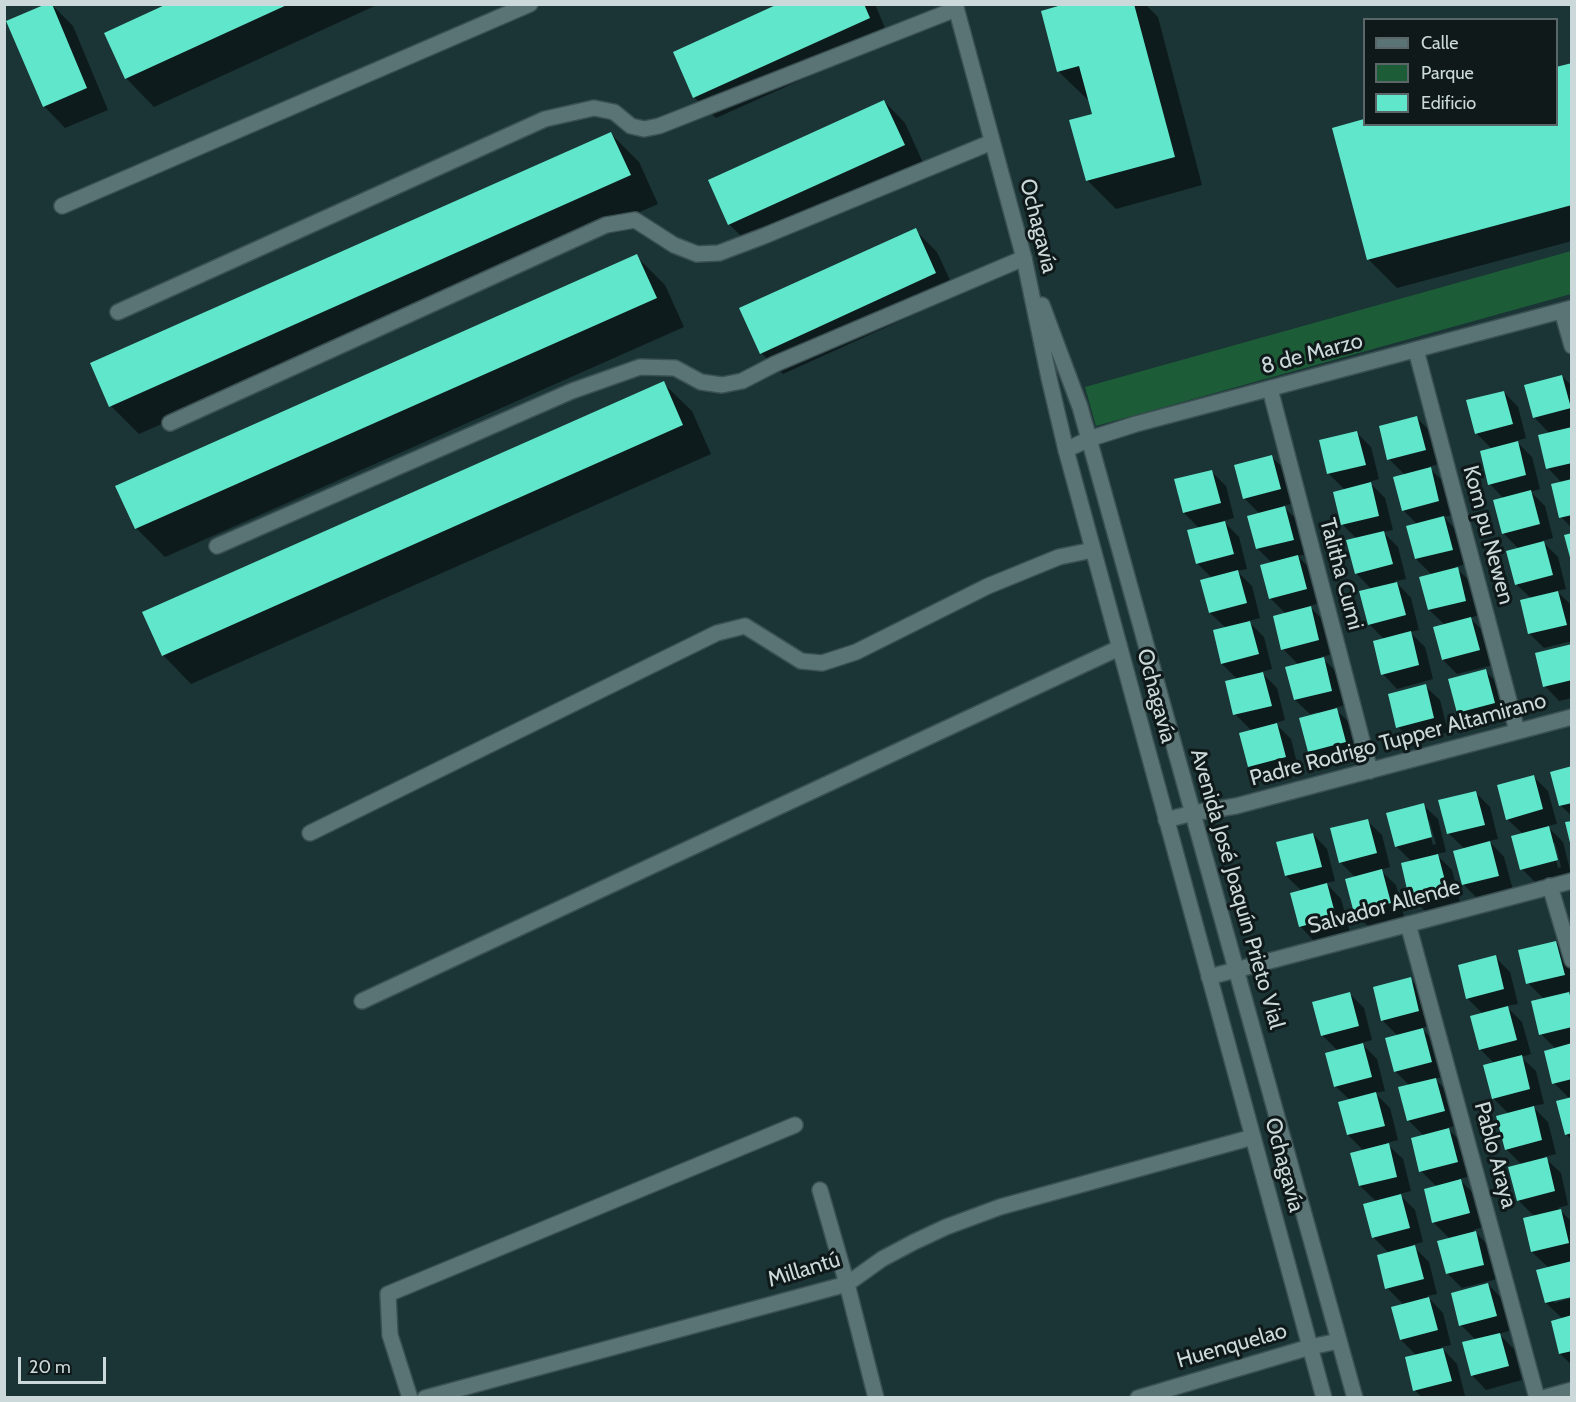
<!DOCTYPE html>
<meta charset="utf-8">
<style>
body{margin:0}
#map{position:relative;width:1576px;height:1402px;overflow:hidden;background:#1b3435;font-family:Cabin,sans-serif}
canvas{display:block}
.frame{position:absolute;inset:0;border:6px solid #cbd9da;pointer-events:none}
.legend{position:absolute;left:1363px;top:18px;width:195px;height:108px;box-sizing:border-box;background:#0f191a;border:2px solid #5a6667;margin:0;padding:8px 10px;list-style:none;font-size:18px;color:#cbd9da}
.legend li{display:flex;align-items:center;gap:12px;height:30px}
.legend b{width:30px;border:2px solid #5a6667}
.scale{position:absolute;left:18px;top:1357px;width:88px;height:27px;box-sizing:border-box;border:3px solid #cbd9da;border-top:0;padding-left:8px;font-size:18px;line-height:21px;white-space:nowrap;color:#cbd9da;-webkit-text-stroke:4px #0f191a;paint-order:stroke}
</style>
<div id="map">
<canvas width="1576" height="1402"></canvas>
<div class="frame"></div>
<ul class="legend">
<li><b style="height:8px;background:#5a7476"></b>Calle</li>
<li><b style="height:16px;background:#1c5d38"></b>Parque</li>
<li><b style="height:16px;background:#60e6cb"></b>Edificio</li>
</ul>
<div class="scale">20 m</div>
</div>
<script>
const context = document.querySelector('canvas').getContext('2d');
context.lineJoin = 'round';
function fillPath(path, color) { context.fillStyle = color; context.fill(path, 'evenodd'); }
const poly = rows => new Path2D(rows.map(r => 'M' + r).join(''));
function stroke(path, color, width, dash) { context.strokeStyle = color; context.lineWidth = width; context.lineCap = dash ? 'butt' : 'round'; context.setLineDash(dash || []); context.stroke(path); }
function label(font, color, halo, rows, align = 'center') {
  context.font = font + ' Cabin,sans-serif'; context.lineWidth = 6; context.setLineDash([]); context.textBaseline = 'middle'; context.strokeStyle = halo; context.fillStyle = color; for (const [text, x, y, turn = 0] of rows) {
    context.save(); context.translate(x, y); context.rotate((+turn || 0) * Math.PI / 180); context.textAlign = isNaN(turn) ? turn : align; if (halo) context.strokeText(text, 0, 0); context.fillText(text, 0, 0); context.restore();
  }
}
const green = poly([
 [1571,251,1571,294,1096,426,1085,387]
]);
const shadow = poly([
 [51,4,73,26,108,110,65,128,44,106],
 [170,4,379,4,154,107,126,78],
 [781,4,875,4,890,40,716,118,694,97],
 [1071,4,1145,4,1158,17,1202,185,1116,209,1087,180,1094,115,1090,99,1087,99,1058,71],
 [1572,64,1572,241,1397,288,1369,260,1333,129,1364,121,1364,124,1556,124],
 [884,101,905,123,925,167,751,246,729,224],
 [611,134,639,162,658,204,139,434,111,406],
 [915,230,937,252,957,295,783,374,761,353],
 [636,256,665,285,684,327,165,557,136,528],
 [1562,376,1572,386,1572,528,1561,517,1562,483,1548,468,1550,434,1534,417],
 [663,383,692,411,711,454,191,684,163,655],
 [1504,392,1518,407,1526,438,1516,441,1532,457,1540,489,1531,492,1545,506,1553,538,1542,541,1558,557,1566,589,1557,591,1572,606,1572,641,1544,648,1530,634,1532,599,1516,584,1519,549,1503,533,1504,499,1490,484,1492,449,1476,433],
 [1417,418,1431,432,1439,464,1428,467,1445,483,1453,515,1444,517,1458,532,1466,564,1455,567,1472,583,1479,615,1470,618,1485,633,1493,665,1457,674,1443,660,1445,625,1429,610,1432,575,1416,559,1417,524,1403,510,1405,475,1389,459],
 [1357,433,1371,447,1379,479,1369,482,1385,498,1393,530,1383,532,1398,547,1406,579,1395,581,1411,598,1419,630,1410,632,1425,647,1433,679,1397,689,1383,674,1385,640,1369,624,1372,590,1356,573,1357,539,1343,525,1335,493,1345,490,1329,474],
 [1272,457,1286,471,1294,503,1283,506,1299,522,1308,554,1298,556,1312,571,1320,603,1309,606,1325,622,1333,654,1321,657,1338,673,1345,705,1334,708,1351,724,1359,756,1324,766,1309,751,1318,712,1310,714,1295,700,1299,665,1283,649,1286,614,1270,598,1272,563,1257,548,1260,514,1244,498],
 [1212,472,1226,486,1234,518,1223,521,1239,537,1247,569,1237,571,1252,586,1260,618,1248,621,1264,637,1272,669,1261,672,1277,688,1285,720,1275,723,1291,739,1299,771,1263,780,1249,766,1252,731,1235,714,1238,680,1222,664,1226,628,1210,613,1212,578,1197,563,1200,529,1184,513],
 [1572,646,1572,698,1559,701,1545,686],
 [1485,671,1500,685,1508,717,1472,727,1458,712],
 [1425,686,1440,700,1448,732,1412,741,1398,727],
 [1572,768,1572,816,1560,805],
 [1534,777,1548,791,1557,824,1547,826,1563,842,1571,874,1536,883,1522,869,1523,834,1507,819],
 [1552,843,1555,843,1561,867,1558,868],
 [1475,792,1490,807,1498,839,1489,841,1504,857,1513,890,1478,899,1463,884,1465,849,1449,834],
 [1423,805,1438,819,1446,852,1436,854,1452,870,1460,902,1425,911,1411,897,1412,862,1396,846],
 [1426,820,1429,820,1436,844,1433,845],
 [1367,821,1382,835,1390,867,1380,870,1396,885,1404,917,1369,927,1355,913,1356,878,1340,862],
 [1313,834,1327,849,1335,881,1326,883,1341,899,1350,932,1314,941,1300,926,1302,891,1286,876],
 [1556,942,1570,957,1572,963,1572,990,1567,992,1572,996,1572,1140,1566,1134,1570,1099,1554,1083,1556,1049,1541,1034,1544,999,1528,983],
 [1495,957,1510,972,1518,1004,1506,1006,1522,1022,1531,1054,1521,1057,1536,1071,1544,1104,1532,1106,1548,1122,1556,1154,1544,1157,1561,1173,1568,1205,1558,1208,1572,1222,1572,1295,1554,1299,1554,1303,1572,1298,1572,1365,1560,1354,1563,1319,1546,1303,1549,1268,1532,1252,1535,1217,1518,1200,1522,1165,1506,1149,1509,1114,1493,1098,1495,1064,1480,1049,1483,1014,1467,998],
 [1410,979,1425,993,1433,1025,1421,1028,1437,1044,1445,1076,1435,1079,1450,1094,1458,1125,1447,1128,1463,1144,1471,1176,1459,1179,1475,1195,1483,1227,1473,1230,1490,1247,1497,1279,1462,1288,1447,1273,1450,1239,1433,1222,1437,1187,1421,1171,1424,1136,1408,1120,1410,1086,1395,1071,1398,1036,1382,1020],
 [1350,994,1364,1008,1372,1040,1361,1043,1377,1059,1385,1091,1375,1093,1390,1108,1398,1140,1386,1143,1403,1159,1411,1191,1399,1194,1415,1210,1423,1242,1412,1245,1429,1262,1437,1294,1427,1296,1443,1313,1451,1345,1441,1347,1457,1364,1465,1396,1458,1398,1422,1398,1415,1390,1417,1356,1401,1340,1404,1305,1387,1288,1390,1254,1373,1237,1377,1202,1360,1186,1364,1151,1348,1135,1350,1100,1335,1086,1338,1051,1322,1035],
 [1488,1284,1502,1299,1511,1330,1499,1334,1514,1349,1522,1380,1486,1390,1472,1375,1476,1340,1461,1325]
]);
const building = poly([
 [46,4,52,4,87,88,43,107,6,21],
 [167,4,289,4,125,79,104,33],
 [778,4,864,4,870,18,693,98,673,52],
 [1065,4,1134,4,1175,157,1086,181,1069,120,1092,114,1079,66,1057,72,1041,11],
 [1572,63,1572,205,1367,260,1332,128,1364,119,1364,124,1556,124,1556,67],
 [884,100,905,145,728,225,708,180],
 [611,132,631,175,109,407,90,363],
 [916,228,936,273,760,354,739,308],
 [637,254,657,298,135,529,115,486],
 [1562,375,1571,408,1533,418,1524,385],
 [664,381,683,425,162,656,142,612],
 [1504,391,1513,424,1475,434,1466,400],
 [1417,416,1426,450,1387,460,1379,426],
 [1572,427,1572,463,1546,469,1538,435],
 [1357,431,1366,465,1327,474,1319,440],
 [1518,441,1526,475,1488,485,1480,451],
 [1272,455,1281,489,1243,499,1234,465],
 [1431,467,1439,501,1402,511,1393,477],
 [1212,470,1221,503,1183,513,1174,479],
 [1572,479,1572,515,1559,518,1551,484],
 [1371,482,1379,516,1341,525,1333,492],
 [1531,490,1540,524,1502,534,1493,500],
 [1285,506,1294,540,1256,549,1247,516],
 [1444,516,1453,550,1415,559,1406,526],
 [1225,521,1234,554,1196,564,1187,530],
 [1384,531,1393,564,1355,574,1346,540],
 [1572,533,1572,561,1571,561,1564,535],
 [1544,541,1553,575,1515,585,1506,551],
 [1298,555,1307,589,1269,599,1260,565],
 [1458,567,1466,601,1428,610,1419,577],
 [1238,570,1247,603,1209,613,1200,580],
 [1397,582,1406,615,1368,625,1359,591],
 [1558,591,1567,625,1528,634,1520,600],
 [1311,606,1319,640,1281,650,1273,616],
 [1471,617,1480,650,1442,660,1433,627],
 [1250,621,1259,654,1221,664,1213,630],
 [1411,631,1419,665,1381,675,1373,641],
 [1572,644,1572,680,1543,687,1535,653],
 [1324,657,1332,691,1294,700,1285,667],
 [1486,669,1495,703,1457,713,1448,679],
 [1263,672,1272,706,1233,715,1225,681],
 [1426,684,1434,718,1396,728,1388,694],
 [1337,708,1346,742,1308,752,1299,718],
 [1277,723,1286,757,1248,767,1239,733],
 [1572,766,1572,803,1559,806,1550,772],
 [1534,775,1543,809,1506,820,1497,785],
 [1476,791,1485,825,1447,834,1438,800],
 [1424,803,1432,837,1395,847,1386,813],
 [1368,819,1377,853,1339,863,1330,828],
 [1572,821,1572,846,1571,847,1565,822],
 [1549,826,1558,860,1520,870,1511,836],
 [1313,833,1322,867,1285,876,1276,842],
 [1490,841,1499,876,1462,885,1453,851],
 [1438,854,1447,888,1409,898,1401,863],
 [1382,869,1391,903,1354,913,1345,879],
 [1327,883,1336,917,1299,927,1290,893],
 [1556,941,1565,975,1526,984,1518,950],
 [1496,955,1504,989,1466,999,1458,965],
 [1411,977,1419,1011,1381,1021,1373,987],
 [1350,992,1359,1026,1321,1036,1312,1002],
 [1569,992,1572,1002,1572,1027,1539,1035,1531,1001],
 [1508,1006,1517,1040,1479,1050,1470,1016],
 [1423,1028,1432,1062,1394,1072,1385,1038],
 [1363,1043,1372,1077,1334,1087,1325,1053],
 [1572,1043,1572,1079,1552,1084,1544,1051],
 [1522,1055,1530,1089,1492,1099,1483,1065],
 [1436,1078,1445,1111,1407,1121,1398,1087],
 [1376,1092,1385,1126,1347,1135,1338,1102],
 [1572,1097,1572,1133,1565,1135,1556,1101],
 [1534,1106,1542,1140,1505,1150,1496,1116],
 [1449,1128,1458,1162,1419,1172,1411,1138],
 [1389,1143,1397,1177,1359,1186,1350,1153],
 [1547,1157,1555,1191,1517,1201,1508,1167],
 [1461,1179,1470,1213,1432,1223,1424,1189],
 [1401,1194,1410,1228,1372,1238,1363,1204],
 [1561,1209,1569,1243,1531,1252,1523,1218],
 [1476,1231,1484,1265,1446,1274,1437,1241],
 [1415,1245,1424,1279,1385,1289,1377,1255],
 [1572,1261,1572,1297,1545,1303,1536,1270],
 [1488,1283,1497,1316,1459,1326,1451,1293],
 [1429,1297,1438,1330,1400,1340,1391,1307],
 [1572,1315,1572,1351,1559,1354,1551,1321],
 [1500,1333,1509,1366,1471,1376,1462,1342],
 [1443,1348,1452,1381,1413,1391,1405,1357]
]);
const service = poly([
 [62,206,530,4],
 [118,312,545,119,594,108,614,112,631,126,644,129,659,126,956,9],
 [170,423,606,225,635,220,674,245,697,254,719,253,764,236,992,142],
 [217,546,572,391,640,367,675,368,701,382,722,385,742,381,775,364,1024,258],
 [310,833,717,633,745,626,801,661,822,663,856,652,988,586,1059,557,1093,550],
 [362,1001,1119,648],
 [390,1335,388,1294,795,1125]
]);
const minor = poly([
 [1562,311,1572,346],
 [1416,350,1517,731],
 [1270,389,1370,771],
 [1066,450,1089,439,1136,424,1572,308],
 [1166,820,1193,813,1236,806,1572,717],
 [1550,886,1572,960],
 [1408,924,1537,1398],
 [1209,977,1572,881],
 [820,1190,847,1284,876,1398],
 [390,1335,410,1398],
 [425,1398,847,1284,882,1259,914,1242,946,1227,1000,1207,1253,1137],
 [1138,1398,1310,1347,1339,1341],
 [1543,1398,1572,1390]
]);
const secondary = poly([
 [955,4,1024,258,1049,378,1066,450,1324,1398],
 [1042,305,1080,407,1089,439,1355,1398]
]);
const streetNames = [
 ["Ochagavía",1038,226,76],
 ["8 de Marzo",1312,354,-15],
 ["Kom pu Newen",1488,535,75],
 ["Talitha Cumi",1341,574,75],
 ["Ochagavía",1156,696,75],
 ["Padre Rodrigo Tupper Altamirano",1398,740,-15],
 ["Avenida José Joaquín Prieto Vial",1237,889,74],
 ["Salvador Allende",1384,907,-15],
 ["Pablo Araya",1495,1155,75],
 ["Ochagavía",1284,1165,75],
 ["Millantú",804,1270,-17],
 ["Huenquelao",1232,1346,-16]
];
fillPath(green, '#1c5d38');
fillPath(shadow, '#0007');
fillPath(building, '#60e6cb');
stroke(service, '#3b5052', 18);
stroke(minor, '#3b5052', 18);
stroke(secondary, '#3b5052', 18);
stroke(service, '#5a7476', 15);
stroke(minor, '#5a7476', 15);
stroke(secondary, '#5a7476', 15);
label('22px', '#cbd9da', '#0f191a', streetNames);
</script>
